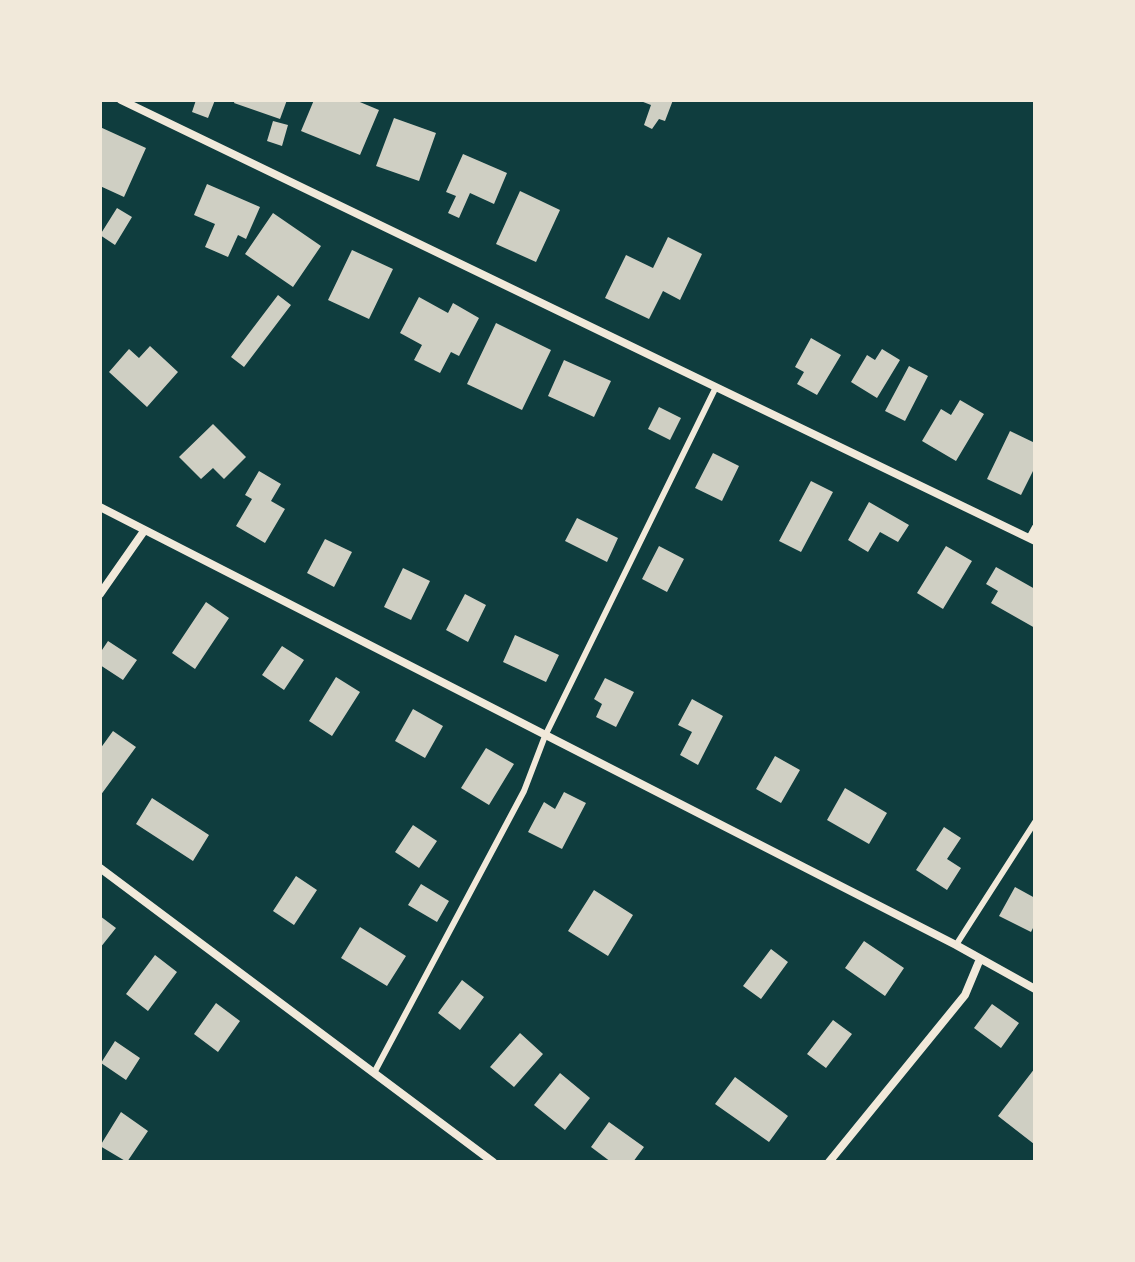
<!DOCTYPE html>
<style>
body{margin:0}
#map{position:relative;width:1135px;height:1262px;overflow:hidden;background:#0f3d3e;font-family:Helvetica,sans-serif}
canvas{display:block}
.frame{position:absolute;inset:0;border:102px solid #f1e9da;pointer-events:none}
</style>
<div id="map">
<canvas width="1135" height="1262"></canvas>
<div class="frame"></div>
</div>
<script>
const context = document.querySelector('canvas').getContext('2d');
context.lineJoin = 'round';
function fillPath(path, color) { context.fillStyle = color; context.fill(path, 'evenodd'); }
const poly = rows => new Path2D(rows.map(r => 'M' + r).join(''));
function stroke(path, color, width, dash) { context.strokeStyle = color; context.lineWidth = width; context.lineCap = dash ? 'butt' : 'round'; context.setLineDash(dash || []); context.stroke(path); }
const building = poly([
 [196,100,215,100,208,118,192,112],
 [235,100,287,100,280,119,234,103],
 [314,100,355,100,379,110,360,155,301,131],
 [638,100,673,100,665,121,659,119,652,129,644,125,651,105],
 [394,118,436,133,419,181,376,166],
 [273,121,288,125,282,146,267,141],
 [100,127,146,148,124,197,100,186],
 [463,154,507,173,494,204,470,193,459,218,448,213,456,196,446,192],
 [207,184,260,207,246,239,238,235,228,257,205,247,215,224,194,215],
 [520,191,560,210,536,262,496,244],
 [117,208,132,217,115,245,100,235],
 [273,213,321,246,293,287,245,254],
 [668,237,702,254,680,300,663,291,649,319,605,298,626,255,653,268],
 [352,250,393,269,369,319,328,300],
 [278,295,291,305,244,367,231,357],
 [419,297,448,313,453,303,479,318,459,356,451,352,440,373,414,360,422,345,400,333],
 [496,323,551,350,522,410,467,384],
 [811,338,841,355,817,395,797,384,804,372,795,367],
 [150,346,178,372,147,407,109,372,129,349,139,358],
 [882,349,900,360,877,398,851,382,867,355,875,360],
 [564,360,611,381,594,417,548,396],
 [909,366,928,376,905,421,885,411],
 [960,400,984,414,956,461,922,441,941,409,951,415],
 [659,407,681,418,670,440,648,429],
 [213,424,246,457,224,479,213,468,201,479,179,457],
 [1010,431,1035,443,1035,467,1021,495,987,479],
 [713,453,739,466,722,501,695,488],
 [259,471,281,484,271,501,285,509,265,543,236,526,252,499,245,495],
 [811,481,833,492,801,552,779,541],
 [869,502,909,525,898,542,880,532,868,552,848,540],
 [577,518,618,538,607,562,565,541],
 [325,539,352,552,334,587,307,573],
 [659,546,684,559,667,592,642,579],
 [946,546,972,561,943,609,917,593],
 [996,567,1035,589,1035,628,991,603,998,591,986,584],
 [403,568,430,581,411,620,384,607],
 [465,594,486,605,468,642,446,630],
 [206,602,229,618,195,669,172,653],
 [515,635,559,655,546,682,503,662],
 [108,641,137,660,123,680,100,665,100,653],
 [282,646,304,660,284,690,262,675],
 [336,677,360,692,332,736,309,721],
 [605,678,634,692,616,727,596,717,602,704,594,699],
 [692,699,723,716,698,765,680,755,692,732,678,725],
 [413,709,443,726,425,758,395,741],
 [113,731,136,747,100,796,100,749],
 [486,748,514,764,489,805,461,788],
 [775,756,800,770,781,803,756,789],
 [845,788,887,813,869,844,827,820],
 [564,792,586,803,562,849,528,832,544,802,555,809],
 [152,798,209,835,193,861,136,824],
 [413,825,437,841,419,868,395,852],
 [944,827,961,838,947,859,961,868,947,890,916,870],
 [296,876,317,890,294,925,273,911],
 [421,884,449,901,437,922,408,905],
 [1015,887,1035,898,1035,924,1031,932,999,916],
 [594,890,633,915,608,956,568,931],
 [100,916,116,928,100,948],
 [360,927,406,956,387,986,341,958],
 [864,941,904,968,885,996,845,968],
 [771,949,788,962,761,999,743,986],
 [155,955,177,972,148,1011,126,994],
 [462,980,484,997,460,1030,438,1013],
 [216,1003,240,1021,218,1052,194,1034],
 [992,1004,1019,1023,1001,1048,974,1028],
 [833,1020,852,1034,826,1068,807,1054],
 [520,1033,543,1054,514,1087,490,1067],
 [115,1041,140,1058,126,1080,101,1063],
 [1035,1068,1035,1142,1034,1144,998,1116],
 [560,1073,590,1098,565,1130,534,1105],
 [735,1077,788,1116,769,1142,715,1104],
 [121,1112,148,1131,127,1162,100,1146],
 [609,1122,644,1147,633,1162,611,1162,591,1147]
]);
const service = poly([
 [1029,538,1035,527],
 [956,945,1035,822],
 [374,1073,524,791,545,736,715,389]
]);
const minor = poly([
 [121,100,1035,541],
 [100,507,956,945,1035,989],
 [100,594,144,531],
 [100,868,493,1162],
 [829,1162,965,995,980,959]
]);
fillPath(building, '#cfcfc3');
stroke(service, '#f1e9da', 6);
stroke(minor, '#f1e9da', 8);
</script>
